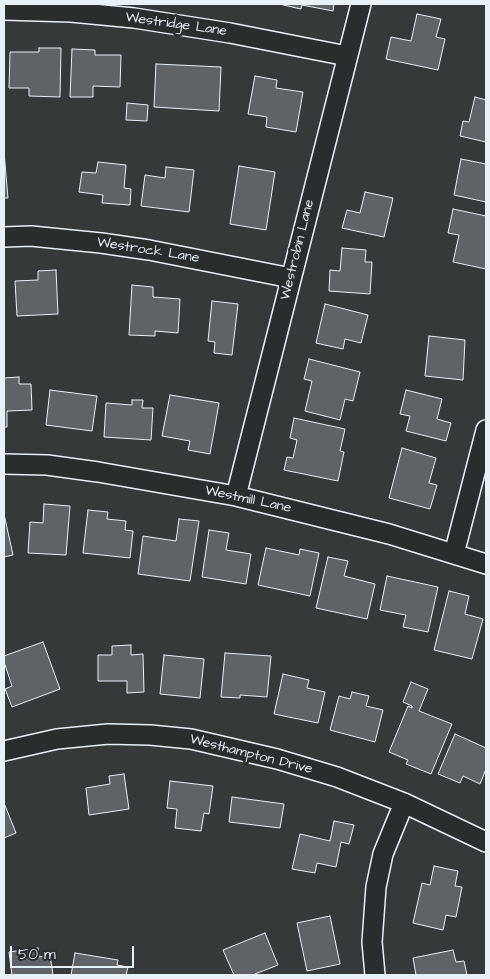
<!DOCTYPE html>
<style>
body{margin:0}
#map{position:relative;width:490px;height:979px;overflow:hidden;background:#35393a;font-family:"Architects Daughter",sans-serif}
canvas{display:block}
.frame{position:absolute;inset:0;border:5px solid #e8f1f8;pointer-events:none}
.scale{position:absolute;left:10px;top:946px;width:124px;height:22px;box-sizing:border-box;border:2px solid #e8f1f8;border-top:0;padding-left:6px;font-size:15px;line-height:18px;white-space:nowrap;color:#e8f1f8;-webkit-text-stroke:4px #2a2d2e;paint-order:stroke}
</style>
<div id="map">
<canvas width="490" height="979"></canvas>
<div class="frame"></div>
<div class="scale">50 m</div>
</div>
<script>
const context = document.querySelector('canvas').getContext('2d');
context.lineJoin = 'round';
function fillPath(path, color) { context.fillStyle = color; context.fill(path, 'evenodd'); }
const poly = rows => new Path2D(rows.map(r => 'M' + r).join(''));
function stroke(path, color, width, dash) { context.strokeStyle = color; context.lineWidth = width; context.lineCap = dash ? 'butt' : 'round'; context.setLineDash(dash || []); context.stroke(path); }
function label(font, color, halo, rows, align = 'center') {
  context.font = font + ' "Architects Daughter",sans-serif'; context.lineWidth = 5; context.setLineDash([]); context.textBaseline = 'middle'; context.strokeStyle = halo; context.fillStyle = color; for (const [text, x, y, turn = 0] of rows) {
    context.save(); context.translate(x, y); context.rotate((+turn || 0) * Math.PI / 180); context.textAlign = isNaN(turn) ? turn : align; if (halo) context.strokeText(text, 0, 0); context.fillText(text, 0, 0); context.restore();
  }
}
const building = poly([
 [279,4,334,4,333,11,302,5,301,9,279,4],
 [417,14,441,19,436,37,445,39,438,70,386,59,391,37,411,41,417,14],
 [39,48,61,48,60,97,29,96,29,88,9,88,10,52,39,52,39,48],
 [72,49,95,50,95,55,121,55,120,87,93,86,93,97,70,97,72,49],
 [156,64,221,67,219,111,154,107,156,64],
 [255,76,277,80,276,88,303,92,296,132,266,127,267,117,248,114,255,76],
 [475,97,486,100,486,142,460,136,463,121,469,122,475,97],
 [127,103,148,105,147,121,126,120,127,103],
 [4,152,8,198,4,198,4,152],
 [461,159,486,164,486,202,454,195,461,159],
 [98,162,126,165,124,188,131,189,130,205,102,203,103,195,79,192,82,172,96,173,98,162],
 [239,166,275,172,266,230,230,224,239,166],
 [166,167,194,170,189,212,141,206,145,175,165,178,166,167],
 [365,192,393,198,384,237,342,228,347,210,360,213,365,192],
 [453,209,486,216,486,269,453,262,459,235,448,233,453,209],
 [342,248,366,250,365,262,372,262,370,294,329,291,330,270,340,271,342,248],
 [56,270,58,314,17,316,15,281,38,280,38,271,56,270],
 [132,285,153,287,153,297,180,299,178,333,155,331,155,336,129,335,132,285],
 [212,301,238,304,232,355,214,353,215,342,208,341,212,301],
 [325,304,368,315,361,343,345,339,343,349,316,343,325,304],
 [429,336,465,340,463,380,425,376,429,336],
 [309,359,360,372,353,401,345,399,340,420,305,411,312,381,304,379,309,359],
 [19,377,19,384,31,384,32,410,7,411,7,427,4,427,4,378,19,377],
 [50,390,97,396,92,431,46,425,50,390],
 [406,390,442,399,437,419,451,423,446,441,406,431,410,416,400,414,406,390],
 [170,395,219,403,210,454,188,450,190,441,162,436,170,395],
 [132,400,143,400,142,408,153,408,151,440,104,437,106,403,132,405,132,400],
 [294,418,345,429,340,451,344,452,338,481,284,470,287,457,293,458,297,440,290,438,294,418],
 [402,448,436,458,429,483,437,485,430,509,389,498,402,448],
 [44,504,70,506,66,555,28,553,30,522,43,523,44,504],
 [88,510,108,512,107,519,126,521,125,530,133,531,130,558,83,553,88,510],
 [4,514,13,555,4,557,4,514],
 [179,519,199,521,190,581,138,574,143,536,176,541,179,519],
 [209,530,229,533,226,550,251,554,246,584,202,577,209,530],
 [266,548,299,555,300,549,319,553,310,596,258,585,266,548],
 [328,557,348,561,344,576,375,584,367,619,316,608,328,557],
 [387,576,438,587,428,632,403,627,406,615,380,610,387,576],
 [449,591,469,596,465,614,483,619,472,659,434,650,449,591],
 [43,642,60,689,12,707,5,689,12,686,4,662,4,656,43,642],
 [131,645,131,655,143,654,144,692,127,693,127,681,98,681,98,655,112,655,112,646,131,645],
 [225,653,271,656,267,697,240,695,240,698,221,697,225,653],
 [164,655,204,659,200,698,160,694,164,655],
 [283,674,309,680,307,688,325,692,318,723,274,714,283,674],
 [411,682,428,689,419,711,452,724,431,774,406,764,408,760,389,752,408,706,412,708,412,706,403,702,411,682],
 [352,692,369,696,366,706,383,710,375,742,330,730,339,696,350,699,352,692],
 [455,734,486,748,486,769,480,784,463,776,460,783,438,774,455,734],
 [124,774,129,809,89,815,86,788,110,784,109,776,124,774],
 [170,781,213,786,209,814,204,813,201,831,175,828,177,809,167,808,170,781],
 [232,797,284,804,280,828,229,822,232,797],
 [4,803,16,833,4,838,4,803],
 [334,821,354,825,349,844,341,842,336,867,317,863,315,873,292,869,300,834,330,841,334,821],
 [434,866,458,871,455,886,462,887,456,917,446,915,443,930,413,923,422,883,430,885,434,866],
 [330,916,340,964,307,971,297,923,330,916],
 [265,933,278,965,255,974,256,975,234,975,223,950,265,933],
 [38,948,39,957,50,955,53,975,12,975,9,952,38,948],
 [453,950,456,962,464,961,467,975,416,975,413,958,453,950],
 [75,953,118,960,117,965,128,967,126,975,71,975,75,953]
]);
const street = poly([
 [4,10,71,12,134,18,230,33,347,56],
 [4,237,31,236,101,243,149,250,291,278],
 [4,464,47,465,98,472,236,496,389,534,486,564],
 [236,496,361,4],
 [454,554,486,430],
 [4,751,57,739,108,734,150,735,191,739,277,759,337,777,404,803,486,842],
 [375,975,372,942,376,887,383,854,404,803]
]);
const streetNames = [
 ["Westridge Lane",176,25,8],
 ["Westrobin Lane",298,250,-76],
 ["Westrock Lane",148,251,9],
 ["Westmill Lane",248,500,12],
 ["Westhampton Drive",251,755,14]
];
fillPath(building, '#5f6365');
stroke(building, '#e8f1f8', 1);
stroke(street, '#e8f1f8', 22);
stroke(street, '#2a2d2e', 19);
label('14px', '#e8f1f8', '#2a2d2e', streetNames);
</script>
